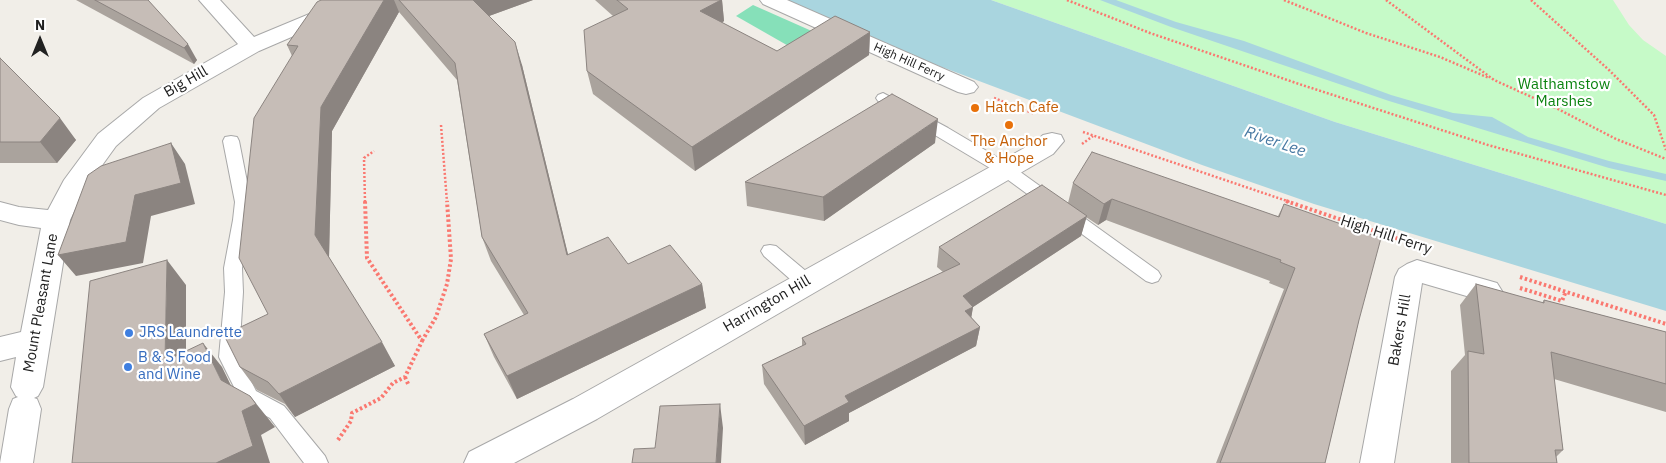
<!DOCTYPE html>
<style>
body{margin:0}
#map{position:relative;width:1666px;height:463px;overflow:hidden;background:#f1eee8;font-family:"IBM Plex Sans",sans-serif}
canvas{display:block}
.north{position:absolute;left:15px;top:15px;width:50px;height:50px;-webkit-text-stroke:4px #fff;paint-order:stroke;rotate:0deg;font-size:14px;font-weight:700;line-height:20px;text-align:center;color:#212121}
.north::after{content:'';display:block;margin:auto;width:18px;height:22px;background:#212121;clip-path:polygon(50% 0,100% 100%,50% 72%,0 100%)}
</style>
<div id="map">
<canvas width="1666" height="463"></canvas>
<div class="north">N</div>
</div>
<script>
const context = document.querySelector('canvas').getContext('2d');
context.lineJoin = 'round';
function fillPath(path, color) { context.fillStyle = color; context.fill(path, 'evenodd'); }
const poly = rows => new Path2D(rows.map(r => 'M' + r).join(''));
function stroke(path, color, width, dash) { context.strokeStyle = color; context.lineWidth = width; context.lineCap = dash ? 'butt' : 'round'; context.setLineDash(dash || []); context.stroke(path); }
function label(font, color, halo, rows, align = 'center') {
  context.font = font + ' "IBM Plex Sans",sans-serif'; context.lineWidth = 4.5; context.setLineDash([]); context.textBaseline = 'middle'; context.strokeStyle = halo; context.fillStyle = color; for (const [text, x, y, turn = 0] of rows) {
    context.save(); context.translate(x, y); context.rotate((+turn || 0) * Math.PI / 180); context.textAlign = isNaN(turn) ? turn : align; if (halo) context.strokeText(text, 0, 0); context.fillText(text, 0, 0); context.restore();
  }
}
const park = poly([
 [991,0,1613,0,1629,25,1643,40,1666,56,1666,224,1335,122]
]);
const pitch = poly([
 [753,5,832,40,806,56,736,16]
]);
const water = poly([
 [787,0,991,0,1335,122,1666,224,1666,311,1314,204,1202,165,902,52],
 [1100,0,1116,0,1176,22,1244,41,1391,95,1453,113,1492,117,1528,137,1609,161,1666,174,1666,181,1609,168,1389,101,1171,27]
]);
const pathFar1 = poly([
 [1067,0,1150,33,1299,84,1488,145,1666,195],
 [1284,0,1366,33,1440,57,1489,78],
 [1386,0,1494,80,1556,108,1616,139,1666,159],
 [1531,0,1609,70,1654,115,1666,150],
 [994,98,1035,114],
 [441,125,447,202],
 [1083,132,1290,202],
 [1082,144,1093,136],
 [365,202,364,158,374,151]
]);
const path = poly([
 [1286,201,1404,241],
 [1520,277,1666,324],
 [1520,288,1562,301,1566,291],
 [422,341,436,317,447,284,451,259,447,201],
 [405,377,409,386],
 [338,440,351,421,352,413,381,398,393,383,405,377,422,341,367,258,365,201]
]);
const lane = poly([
 [883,93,948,128,1012,166,1158,271,1161,276,1158,281,1152,283,1146,281,1000,174,878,101,876,98,878,95,883,93],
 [231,136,237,137,239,141,251,202,251,220,242,268,243,292,239,357,256,391,284,406,325,456,328,463,304,463,270,418,242,403,219,357,225,292,224,268,233,220,235,202,223,141,225,137,231,136],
 [770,245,776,246,813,277,815,282,813,287,806,289,799,287,764,256,761,251,764,246,770,245]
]);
const street = poly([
 [199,0,220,0,254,37,343,0,371,0,368,4,259,51,159,108,116,146,85,189,70,220,43,387,38,396,34,398,37,399,41,409,33,463,0,463,9,409,13,399,18,397,16,396,11,387,16,357,0,361,0,337,21,332,41,228,19,225,0,220,0,202,19,207,48,210,64,180,98,134,143,98,238,44,199,0],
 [760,0,787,0,974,82,978,87,974,92,966,94,958,92,763,4,760,0],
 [1052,133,1061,135,1064,141,1053,154,597,419,514,463,464,463,469,452,573,399,1035,142,1043,135,1052,133],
 [1417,260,1497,283,1502,291,1497,299,1487,302,1422,283,1394,463,1360,463,1395,277,1399,269,1407,264,1417,260]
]);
const wall = poly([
 [76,0,148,0,197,60,194,64],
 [321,0,533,0,489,16,522,65,568,255,628,264,702,284,706,308,517,399,494,357,484,334,524,315,491,261,482,237,457,80,399,12,332,131,329,257,395,366,295,417,285,404,257,390,240,367,268,314,292,56,287,45],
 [595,0,722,0,724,21,722,23,777,51,870,32,869,55,695,171,593,94,587,71,613,16],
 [0,58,76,140,57,163,0,163],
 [935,143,824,221,747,206,745,182],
 [1073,183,1278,216,1284,204,1359,320,1325,463,1216,463,1284,289,1269,283,1270,281,1106,220,1098,225,1086,217,1081,236,973,307,971,317,980,327,976,346,849,413,849,421,805,445,764,384,762,365,802,346,802,338,943,272,937,267,939,247,1068,203],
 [1476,284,1542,303,1544,300,1666,332,1666,412,1554,379,1563,450,1556,457,1557,463,1451,463,1451,371,1465,355,1460,305]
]);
const shadedWall = poly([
 [384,0,394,0,399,12,332,131,329,258,315,235,321,107],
 [471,0,533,0,478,20],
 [721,0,722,0,724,21,703,33,700,11],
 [870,32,869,55,695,171,692,147],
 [515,42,522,65,574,279,567,255],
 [188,44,197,60,194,64,184,48],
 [60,118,76,140,57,163,40,142],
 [938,119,935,143,824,221,823,197],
 [171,143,185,164,195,204,151,216,143,263,76,276,58,255],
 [1112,199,1106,220,1098,225,1104,204],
 [1087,216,1081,236,973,307,970,326,962,330,963,296],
 [167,260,186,285,186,385,165,361],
 [702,284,706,308,517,399,507,376],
 [980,327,976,346,849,413,849,421,805,445,804,426,845,396],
 [382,342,395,366,295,417,279,394],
 [203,343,222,367,240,404,221,380],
 [250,396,275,427,261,435,270,463,216,463],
 [720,404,723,428,721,463,716,463]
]);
const building = poly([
 [95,0,148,0,188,44,184,48,95,0],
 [321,0,384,0,321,107,315,235,382,342,279,394,268,382,240,367,224,335,268,314,239,258,254,118,298,46,287,45,317,2,321,0],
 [399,0,473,0,515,42,567,255,608,237,628,264,670,245,702,284,507,376,484,334,528,313,482,237,455,63,399,0],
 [617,0,721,0,700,11,777,51,835,16,870,32,692,147,587,71,584,30,628,9,617,0],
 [0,58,60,118,40,142,0,142,0,58],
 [892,94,938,119,823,197,745,182,892,94],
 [171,143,181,183,135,195,126,242,58,255,88,175,101,166,171,143],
 [1092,152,1279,217,1284,204,1381,238,1359,320,1325,463,1220,463,1295,268,1280,262,1281,260,1112,199,1104,204,1073,183,1092,152],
 [1042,185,1087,216,963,296,973,307,965,311,980,327,845,396,849,402,804,426,762,365,806,344,802,338,960,264,939,247,1042,185],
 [167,260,165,361,203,343,221,380,250,396,256,404,242,411,253,446,216,463,72,463,90,281,167,260],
 [1476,284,1544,303,1544,300,1666,332,1666,384,1551,352,1563,450,1555,450,1557,463,1469,463,1468,351,1484,354,1476,284],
 [720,404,716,463,632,463,634,449,655,448,660,406,720,404]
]);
const markers = [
 [975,108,5,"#e8710a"],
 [1009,125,5,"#e8710a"],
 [129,333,5,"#3f7fe0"],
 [128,367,5,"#3f7fe0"]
];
const farStreetnames = [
 ["High Hill Ferry",909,62,24]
];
const streetNames = [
 ["Big Hill",186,82,-30],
 ["High Hill Ferry",1386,235,18],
 ["Mount Pleasant Lane",41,303,-80],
 ["Harrington Hill",767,304,-30],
 ["Bakers Hill",1400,330,-80]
];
const parkNames = [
 ["Walthamstow",1564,85],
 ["Marshes",1564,102]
];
const foodNames = [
 ["Hatch Cafe",985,108],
 ["The Anchor",1009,142,"center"],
 ["& Hope",1009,159,"center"]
];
const shopNames = [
 ["JRS Laundrette",139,333],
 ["B & S Food",138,358],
 ["and Wine",138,375]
];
const waterNames = [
 ["River Lee",1275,142,19]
];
fillPath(park, '#c6fac8');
fillPath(pitch, '#86e0b9');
fillPath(water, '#a9d5df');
stroke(lane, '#a8a8a8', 2);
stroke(street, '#a8a8a8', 2);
stroke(pathFar1, '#fa7870', 2.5, [2, 2]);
stroke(path, '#fa7870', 4, [2.5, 2.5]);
fillPath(lane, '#fff');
fillPath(street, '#fff');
fillPath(wall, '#aaa39d');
fillPath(shadedWall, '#8b8480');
fillPath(building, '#c6bdb7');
stroke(building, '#8b8480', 1);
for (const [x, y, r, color] of markers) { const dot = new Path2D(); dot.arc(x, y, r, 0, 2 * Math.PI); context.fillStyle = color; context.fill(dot); stroke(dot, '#fff', 2); }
label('12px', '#212121', '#fff', farStreetnames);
label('15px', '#212121', '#fff', streetNames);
label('15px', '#0b8310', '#fff', parkNames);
label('15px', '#c56008', '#fff', foodNames, 'left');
label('15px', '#366cbe', '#fff', shopNames, 'left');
label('italic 16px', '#4678a2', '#fff', waterNames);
</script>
